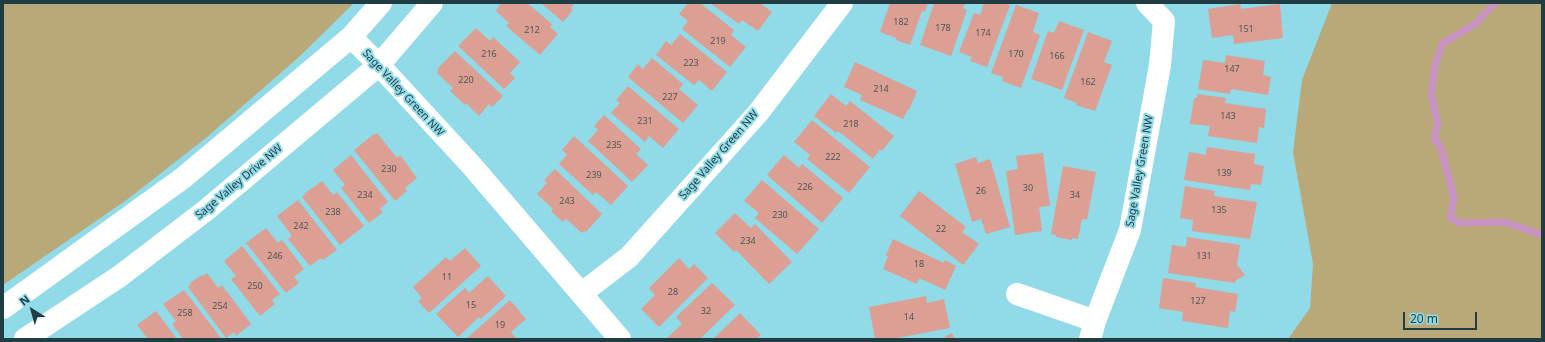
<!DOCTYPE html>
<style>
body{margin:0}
#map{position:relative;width:1545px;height:342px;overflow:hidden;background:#91dae8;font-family:"Noto Sans",sans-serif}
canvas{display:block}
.frame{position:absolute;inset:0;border:4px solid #1f3d42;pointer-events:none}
.north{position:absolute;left:12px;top:290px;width:40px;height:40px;-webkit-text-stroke:3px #91dae8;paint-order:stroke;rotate:323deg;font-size:11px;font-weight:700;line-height:16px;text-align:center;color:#1f3d42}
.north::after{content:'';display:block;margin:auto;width:14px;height:18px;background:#1f3d42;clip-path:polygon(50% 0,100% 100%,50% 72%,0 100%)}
.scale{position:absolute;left:1403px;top:312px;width:74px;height:18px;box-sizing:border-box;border:2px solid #1f3d42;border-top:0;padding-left:5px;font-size:12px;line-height:14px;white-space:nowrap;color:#1f3d42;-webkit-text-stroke:3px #91dae8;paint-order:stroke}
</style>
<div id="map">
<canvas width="1545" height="342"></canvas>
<div class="frame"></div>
<div class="north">N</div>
<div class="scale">20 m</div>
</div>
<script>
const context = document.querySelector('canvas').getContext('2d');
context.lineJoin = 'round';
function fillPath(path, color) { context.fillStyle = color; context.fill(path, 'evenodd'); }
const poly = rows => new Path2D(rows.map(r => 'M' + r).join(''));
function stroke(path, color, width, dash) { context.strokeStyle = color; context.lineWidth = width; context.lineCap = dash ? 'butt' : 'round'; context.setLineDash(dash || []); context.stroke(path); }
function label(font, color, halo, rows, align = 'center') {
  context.font = font + ' "Noto Sans",sans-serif'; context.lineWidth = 4; context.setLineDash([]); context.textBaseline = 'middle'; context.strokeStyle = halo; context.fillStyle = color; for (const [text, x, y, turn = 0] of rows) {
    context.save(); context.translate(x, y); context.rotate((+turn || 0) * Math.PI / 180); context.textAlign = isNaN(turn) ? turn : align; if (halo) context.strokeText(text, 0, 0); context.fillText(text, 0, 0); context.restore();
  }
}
const green = poly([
 [3,3,354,3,299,57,207,137,128,199,3,285],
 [1332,3,1542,3,1542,339,1288,339,1310,308,1313,264,1293,152,1302,80]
]);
const stream = poly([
 [1495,3,1475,24,1442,44,1435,66,1431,94,1438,124,1434,139,1440,145,1454,198,1450,217,1459,223,1505,222,1542,235]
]);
const building = poly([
 [501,3,527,3,552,24,550,27,558,34,540,55,506,26,509,23,496,11],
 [541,3,575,3,571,8,573,10,563,22],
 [688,3,700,3,734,30,731,35,746,47,730,67,682,29,688,21,679,14],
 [710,3,760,3,772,12,758,31,742,20,739,24],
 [890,3,928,3,925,12,922,11,910,45,896,40,896,38,880,32],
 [934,3,965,3,963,8,967,10,951,56,920,45],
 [984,3,1004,3,1010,5,987,67,970,61,972,57,959,52,974,13,980,15],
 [1240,4,1241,9,1280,4,1283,38,1234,44,1233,35,1212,38,1208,9],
 [1016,5,1039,13,1033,32,1040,35,1021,88,1002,81,1003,77,991,73],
 [1059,21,1084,30,1062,90,1031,79,1048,31,1054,33],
 [476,28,490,41,493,37,520,62,510,73,515,78,504,89,458,46],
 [1088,32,1112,41,1104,62,1112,65,1095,111,1076,105,1077,103,1064,98],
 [680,34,727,72,712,91,699,80,694,85,656,55,666,41,671,45],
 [455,51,503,96,492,107,489,104,479,116,466,103,465,105,450,91,453,88,437,73,439,70,437,69],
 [1226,55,1265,61,1263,75,1271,77,1268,95,1231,89,1230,94,1198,89,1203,60,1225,63],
 [652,58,683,84,679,89,698,105,683,123,628,77,638,64,643,69],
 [855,62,917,91,909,110,908,109,903,119,860,100,862,95,844,87],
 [628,86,679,129,663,148,649,136,645,142,611,113,620,103,616,100],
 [831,94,846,106,850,101,894,136,882,151,880,149,873,159,838,131,836,133,814,116],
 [1197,94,1226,98,1225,103,1266,109,1264,128,1259,127,1257,143,1208,136,1210,126,1190,124,1194,98,1197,98],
 [604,115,641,149,636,154,648,165,632,182,588,141,598,130,594,126],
 [812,120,870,167,849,193,807,159,810,155,794,142],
 [377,133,397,158,400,155,417,178,405,188,407,191,395,201,354,150,374,134,375,135],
 [574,136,628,186,611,205,596,192,593,195,559,164,567,155,562,150],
 [1207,147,1255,154,1254,164,1264,166,1261,185,1251,184,1250,190,1184,180,1189,152,1206,155],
 [1043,153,1050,206,1039,207,1042,231,1015,235,1006,171,1018,169,1016,156],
 [351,155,388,202,380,209,383,212,369,223,341,188,345,185,333,170],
 [784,155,799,168,802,164,843,198,822,223,767,175],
 [976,157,978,163,990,159,1010,227,986,234,981,219,972,222,955,164],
 [1063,166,1096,172,1087,220,1082,219,1078,239,1072,238,1072,240,1056,237,1056,235,1051,234],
 [555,169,602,214,586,232,584,231,582,233,566,219,563,222,551,211,553,209,537,194,547,183,544,180],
 [762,180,819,229,797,254,755,218,759,213,744,201],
 [322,181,333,195,337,192,364,226,340,245,302,197,305,195,304,194],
 [1185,186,1215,191,1214,196,1257,202,1250,239,1192,231,1193,220,1180,218],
 [919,191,966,227,962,232,979,244,963,265,900,216],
 [298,200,337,250,323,260,321,258,310,266,288,239,292,236,277,216],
 [735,213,751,228,755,224,792,262,769,284,736,250,734,252,715,233],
 [266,228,278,243,282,240,304,269,294,277,299,283,286,293,246,243],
 [1187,237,1240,245,1237,265,1245,275,1235,281,1235,283,1168,273,1172,245,1186,247],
 [893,239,944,263,945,260,956,266,945,290,919,278,917,284,883,269,888,256,886,255],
 [242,246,280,294,272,300,275,304,260,316,231,279,236,276,224,261],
 [465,248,481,266,429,313,418,301,422,298,413,287,446,257,450,261],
 [679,258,689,269,694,264,708,278,659,327,641,309,655,295,649,288],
 [207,273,218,288,222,285,251,324,236,336,234,332,226,338,188,287,191,284,190,283,202,275,203,276],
 [488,276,506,296,481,319,479,317,458,337,436,314,465,288,469,293],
 [1163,278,1196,283,1195,287,1238,294,1235,312,1230,311,1228,328,1182,321,1183,312,1159,308],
 [712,283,735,305,700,339,666,339,682,324,676,317],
 [184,290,221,338,220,339,183,339,172,324,176,321,163,304],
 [926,296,927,303,944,299,950,328,892,339,875,339,869,307],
 [510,300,526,319,511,332,516,338,515,339,466,339],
 [156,311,177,339,148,339,137,325],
 [740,313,761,335,756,339,713,339],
 [952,333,955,339,941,339]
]);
const minor = poly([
 [351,37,379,65,472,166,620,339],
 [582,293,629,257,758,113,842,3],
 [1017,294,1095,321],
 [3,308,183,178,351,37,381,3],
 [25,339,120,276,205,211,379,65,432,3],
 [1090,339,1095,321,1130,230,1160,65,1164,21,1147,3]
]);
const numberNames = [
 ["182",901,22],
 ["178",943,28],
 ["151",1246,29],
 ["212",532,30],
 ["174",983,33],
 ["219",718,41],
 ["216",489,54],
 ["170",1016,54],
 ["166",1057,56],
 ["223",691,63],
 ["147",1232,69],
 ["220",466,80],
 ["162",1088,82],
 ["214",881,89],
 ["227",670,97],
 ["143",1228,116],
 ["231",645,121],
 ["218",851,124],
 ["235",614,145],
 ["222",833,157],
 ["230",389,169],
 ["139",1224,173],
 ["239",594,175],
 ["226",805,187],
 ["30",1028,188],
 ["26",981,191],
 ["234",365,195],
 ["34",1075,195],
 ["243",567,201],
 ["135",1219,210],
 ["238",333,212],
 ["230",780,215],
 ["242",301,226],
 ["22",941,229],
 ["234",748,241],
 ["246",275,256],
 ["131",1204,256],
 ["18",919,264],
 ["11",447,277],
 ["250",255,286],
 ["28",673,292],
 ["127",1198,301],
 ["15",471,305],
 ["254",220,306],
 ["32",706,311],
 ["258",185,313],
 ["14",909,317],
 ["19",500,325]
];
const streetNames = [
 ["Sage Valley Green NW",403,93,47],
 ["Sage Valley Green NW",719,155,-49],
 ["Sage Valley Green NW",1140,171,-80],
 ["Sage Valley Drive NW",239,182,-40]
];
fillPath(green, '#baa978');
stroke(stream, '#c994c3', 7);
fillPath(building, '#db9f93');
stroke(minor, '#fff', 22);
label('9px', '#4e5656', null, numberNames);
label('11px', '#1f3d42', '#91dae8', streetNames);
</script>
